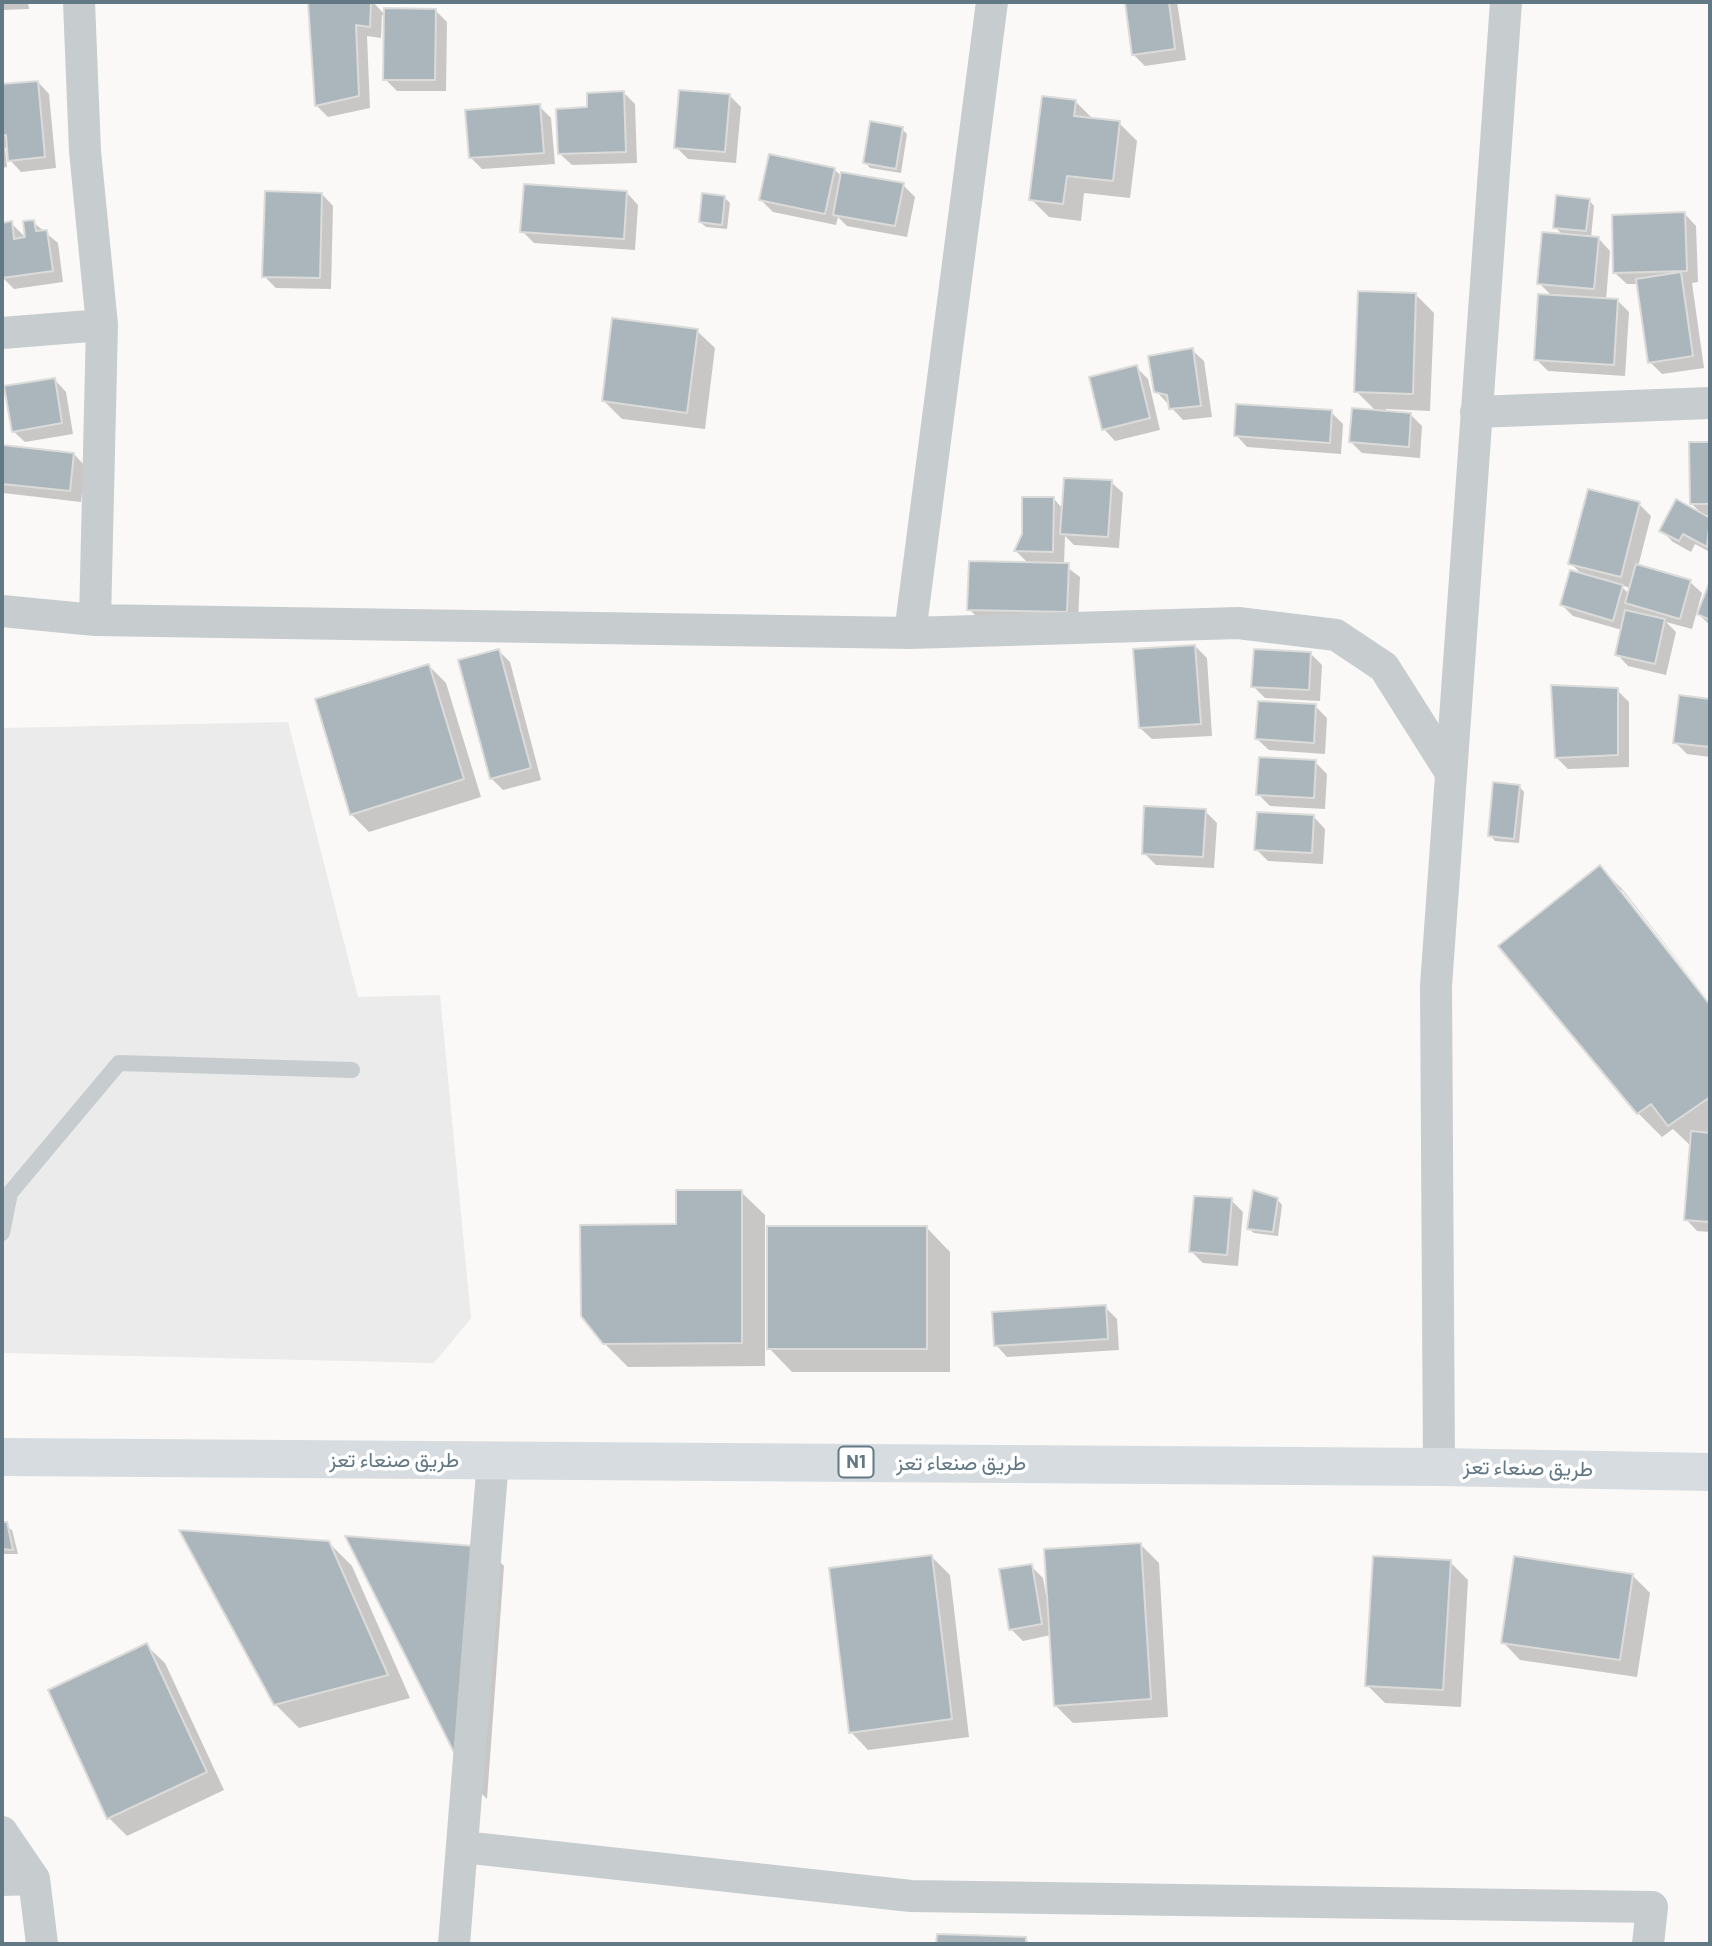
<!DOCTYPE html>
<meta charset="utf-8">
<style>
body{margin:0}
#map{position:relative;width:1712px;height:1946px;overflow:hidden;background:#faf9f7;font-family:Barlow,sans-serif}
canvas{display:block}
.frame{position:absolute;inset:0;border:4px solid #627985;pointer-events:none}
</style>
<div id="map">
<canvas width="1712" height="1946"></canvas>
<div class="frame"></div>
</div>
<script>
const context = document.querySelector('canvas').getContext('2d');
context.lineJoin = 'round';
function fillPath(path, color) { context.fillStyle = color; context.fill(path, 'evenodd'); }
const poly = rows => new Path2D(rows.map(r => 'M' + r).join(''));
function stroke(path, color, width, dash) { context.strokeStyle = color; context.lineWidth = width; context.lineCap = dash ? 'butt' : 'round'; context.setLineDash(dash || []); context.stroke(path); }
function label(font, color, halo, rows, align = 'center') {
  context.font = font + ' Barlow,Vazirmatn,sans-serif'; context.lineWidth = 7; context.setLineDash([]); context.textBaseline = 'middle'; context.strokeStyle = halo; context.fillStyle = color; for (const [text, x, y, turn = 0] of rows) {
    context.save(); context.translate(x, y); context.rotate((+turn || 0) * Math.PI / 180); context.textAlign = isNaN(turn) ? turn : align; if (halo) context.strokeText(text, 0, 0); context.fillText(text, 0, 0); context.restore();
  }
}
const built = poly([
 [288,722,358,997,440,995,471,1318,434,1363,2,1353,2,728]
]);
const shadow = poly([
 [2,2,28,2,29,9,2,10],
 [310,2,373,2,385,15,435,10,447,22,446,91,397,91,385,79,385,15,382,15,381,38,367,36,370,108,328,117,316,105],
 [1126,2,1177,2,1186,60,1145,66,1133,54],
 [38,82,49,94,56,168,21,172,10,160,8,147,5,148,7,167,2,168,2,86],
 [623,92,635,104,637,163,572,165,560,154],
 [729,95,741,107,736,163,688,159,676,147],
 [1075,101,1094,120,1119,123,1137,141,1130,198,1084,193,1081,221,1049,217,1031,199],
 [539,106,551,118,555,164,482,169,470,157],
 [902,129,907,134,901,173,870,168,865,162],
 [834,169,842,177,903,185,915,197,907,237,847,226,838,217,836,225,773,212,761,200],
 [627,193,638,205,635,250,534,243,522,231],
 [322,194,333,206,331,289,276,288,264,276],
 [724,197,730,203,727,229,706,227,700,222],
 [1589,200,1594,206,1591,238,1599,239,1610,251,1606,300,1617,300,1629,312,1625,376,1548,371,1536,359,1552,296,1539,283,1564,236,1555,227],
 [1685,214,1696,226,1698,282,1692,283,1704,368,1662,374,1650,362,1639,284,1627,284,1615,273],
 [33,222,58,243,63,282,14,289,2,277,2,224,11,223,27,239],
 [1416,295,1434,313,1430,411,1386,409,1386,413,1411,415,1422,426,1420,458,1362,453,1350,441,1377,412,1356,391],
 [697,331,715,348,705,429,622,419,604,401],
 [1192,350,1204,361,1212,417,1183,420,1156,391],
 [1136,367,1148,379,1160,430,1115,441,1104,429],
 [55,380,66,392,73,434,25,442,13,431],
 [1331,412,1343,424,1341,454,1247,447,1236,435],
 [1710,443,1710,515,1703,515,1691,503,1691,444],
 [2,447,74,454,85,466,81,502,3,493],
 [1111,482,1123,493,1119,548,1074,545,1065,536,1064,565,1080,577,1078,623,981,621,969,609,1029,564,1016,551,1054,499,1063,509],
 [1676,501,1710,520,1710,552,1695,544,1691,552,1673,542,1661,530],
 [1639,504,1651,516,1638,567,1690,582,1702,593,1692,629,1666,622,1676,632,1666,675,1628,666,1617,654,1622,630,1573,616,1562,605,1583,575,1570,563],
 [1620,585,1631,588,1629,594],
 [1710,586,1710,625,1697,613],
 [1195,646,1207,658,1212,736,1152,739,1140,728],
 [499,651,510,662,541,780,503,790,491,778],
 [1311,654,1322,665,1320,701,1265,698,1253,686],
 [429,666,446,683,481,797,369,832,351,814],
 [1617,690,1629,702,1629,767,1568,769,1557,758],
 [1681,697,1710,701,1710,757,1687,754,1675,742],
 [1315,706,1327,718,1325,754,1269,750,1257,739],
 [1315,762,1327,774,1325,809,1270,806,1258,794],
 [1519,786,1524,792,1519,843,1495,841,1490,835],
 [1205,811,1217,823,1214,868,1156,865,1144,853],
 [1314,817,1325,829,1323,864,1268,861,1256,849],
 [1600,867,1623,890,1710,1001,1622,890,1618,890,1710,1007,1710,1232,1697,1231,1686,1219,1692,1147,1673,1129,1662,1137,1638,1113,1500,947],
 [741,1192,765,1215,765,1366,628,1367,604,1343],
 [1277,1199,1282,1205,1278,1236,1254,1233,1248,1228],
 [1231,1200,1243,1212,1238,1266,1203,1263,1191,1251],
 [927,1228,950,1252,950,1372,792,1372,769,1348],
 [1105,1307,1117,1319,1119,1350,1007,1357,996,1345],
 [2,1524,12,1530,18,1554,2,1554],
 [328,1542,352,1566,410,1698,299,1728,275,1704],
 [1141,1545,1159,1563,1168,1717,1073,1723,1055,1705,1051,1635,1023,1641,1011,1629,1031,1566,1043,1578,1046,1595,1049,1595],
 [486,1548,504,1566,487,1799,471,1783],
 [932,1557,950,1575,969,1737,868,1750,851,1732],
 [1450,1562,1468,1580,1461,1707,1385,1703,1367,1685],
 [1632,1575,1650,1593,1637,1677,1520,1660,1503,1642],
 [147,1646,165,1663,224,1790,127,1836,109,1818],
 [938,1936,1025,1939,1031,1944,938,1944]
]);
const building = poly([
 [308,2,371,2,370,27,356,25,359,96,315,106,308,2],
 [1125,2,1169,2,1175,49,1132,55,1125,2],
 [384,8,436,9,435,80,383,80,384,8],
 [38,81,45,157,8,161,6,135,2,136,2,84,38,81],
 [679,90,730,94,725,152,674,148,679,90],
 [624,91,626,152,558,154,556,109,587,107,587,93,624,91],
 [1042,96,1076,100,1074,116,1120,121,1113,181,1067,176,1063,204,1029,200,1042,96],
 [540,104,544,153,469,158,465,110,540,104],
 [870,121,903,127,896,169,863,163,870,121],
 [769,154,835,168,825,214,759,200,769,154],
 [841,172,904,183,895,226,833,215,841,172],
 [524,184,627,191,624,239,520,232,524,184],
 [265,191,322,193,320,278,262,277,265,191],
 [702,193,725,196,722,225,699,222,702,193],
 [1556,195,1590,199,1586,231,1553,228,1556,195],
 [1685,212,1687,271,1613,273,1612,215,1685,212],
 [34,220,36,231,47,230,53,271,2,278,2,223,12,221,14,239,25,237,23,221,34,220],
 [1542,232,1599,237,1594,289,1537,284,1542,232],
 [1681,272,1693,356,1648,363,1636,279,1681,272],
 [1358,291,1416,293,1413,394,1354,392,1358,291],
 [1538,294,1618,299,1614,365,1534,360,1538,294],
 [612,318,698,329,687,413,602,401,612,318],
 [1193,348,1201,406,1169,409,1167,395,1154,392,1148,356,1193,348],
 [1137,365,1150,418,1102,430,1089,377,1137,365],
 [55,378,62,423,12,432,4,386,55,378],
 [1236,404,1332,410,1330,443,1234,436,1236,404],
 [1352,408,1411,413,1409,447,1349,442,1352,408],
 [1689,442,1710,442,1710,504,1690,504,1689,442],
 [2,445,74,453,70,491,2,484,2,445],
 [1064,478,1112,480,1108,537,1060,534,1064,478],
 [1588,489,1640,502,1621,577,1568,564,1588,489],
 [1022,497,1054,497,1053,552,1014,551,1022,534,1022,497],
 [1676,499,1710,518,1707,547,1683,534,1679,541,1659,531,1676,499],
 [969,561,1069,563,1067,612,967,610,969,561],
 [1636,564,1691,580,1680,619,1625,603,1636,564],
 [1570,570,1623,585,1613,621,1560,605,1570,570],
 [1710,581,1710,620,1697,614,1710,581],
 [1625,610,1665,619,1655,664,1615,655,1625,610],
 [1195,645,1201,724,1139,728,1133,649,1195,645],
 [499,649,531,768,490,779,458,660,499,649],
 [1254,649,1311,652,1309,690,1251,687,1254,649],
 [429,664,464,779,350,815,315,699,429,664],
 [1551,685,1618,688,1618,755,1555,758,1551,685],
 [1679,695,1710,699,1710,747,1673,743,1679,695],
 [1258,701,1316,704,1314,743,1255,739,1258,701],
 [1259,757,1316,760,1314,798,1256,795,1259,757],
 [1493,782,1520,785,1514,839,1488,836,1493,782],
 [1144,806,1206,809,1203,857,1142,854,1144,806],
 [1257,812,1314,815,1312,853,1254,850,1257,812],
 [1600,865,1710,1005,1710,1097,1668,1126,1651,1104,1637,1114,1498,946,1600,865],
 [1691,1131,1710,1133,1710,1222,1684,1220,1691,1131],
 [676,1190,742,1190,742,1343,603,1344,581,1316,580,1225,676,1224,676,1190],
 [1253,1190,1278,1198,1273,1232,1247,1229,1253,1190],
 [1194,1196,1232,1198,1227,1255,1189,1252,1194,1196],
 [767,1226,927,1226,927,1349,767,1349,767,1226],
 [1106,1305,1108,1339,994,1346,992,1312,1106,1305],
 [2,1522,7,1522,13,1550,2,1549,2,1522],
 [179,1530,329,1541,388,1675,274,1705,179,1530],
 [345,1536,487,1547,470,1784,345,1536],
 [1141,1543,1151,1699,1054,1706,1044,1549,1141,1543],
 [932,1555,952,1719,849,1733,829,1568,932,1555],
 [1373,1556,1451,1560,1443,1690,1365,1686,1373,1556],
 [1514,1556,1633,1574,1620,1660,1501,1643,1514,1556],
 [1032,1564,1042,1624,1009,1630,999,1569,1032,1564],
 [147,1643,207,1772,107,1819,48,1690,147,1643],
 [937,1934,1026,1937,1026,1944,936,1944,937,1934]
]);
const lane = poly([
 [2,1233,10,1193,119,1063,352,1070]
]);
const street = poly([
 [79,2,85,151,102,325,95,620],
 [2,333,102,325],
 [1476,412,1710,403],
 [2,611,95,620,910,633,1238,623,1336,635,1384,667,1451,773],
 [910,633,992,2],
 [1439,1467,1436,986,1506,2],
 [2,1832,34,1879,42,1944],
 [463,1847,911,1896,1652,1907,1648,1944],
 [2,1880,34,1879],
 [454,1944,493,1460]
]);
const highway = poly([
 [2,1457,1439,1467,1710,1472]
]);
const shields = [
 [856,1462,35]
];
const shieldNames = [
 ["N1",856,1462]
];
const streetNames = [
 ["طريق صنعاء تعز",394,1460],
 ["طريق صنعاء تعز",961,1463],
 ["طريق صنعاء تعز",1528,1468,1]
];
fillPath(built, '#eaebea');
fillPath(shadow, '#0003');
fillPath(building, '#aab6bc');
stroke(building, '#dbdbd9', 2);
stroke(lane, '#c7cccf', 16);
stroke(street, '#c7cccf', 32);
stroke(highway, '#d6dcdf', 38);
for (const [x, y, w] of shields) { const box = new Path2D(); box.roundRect(x - w / 2, y - 15.5, w, 31, 5); context.fillStyle = '#fff'; context.fill(box); stroke(box, '#627985', 2); }
label('bold 19px', '#627985', null, shieldNames);
label('21px', '#627985', '#fff', streetNames);
</script>
